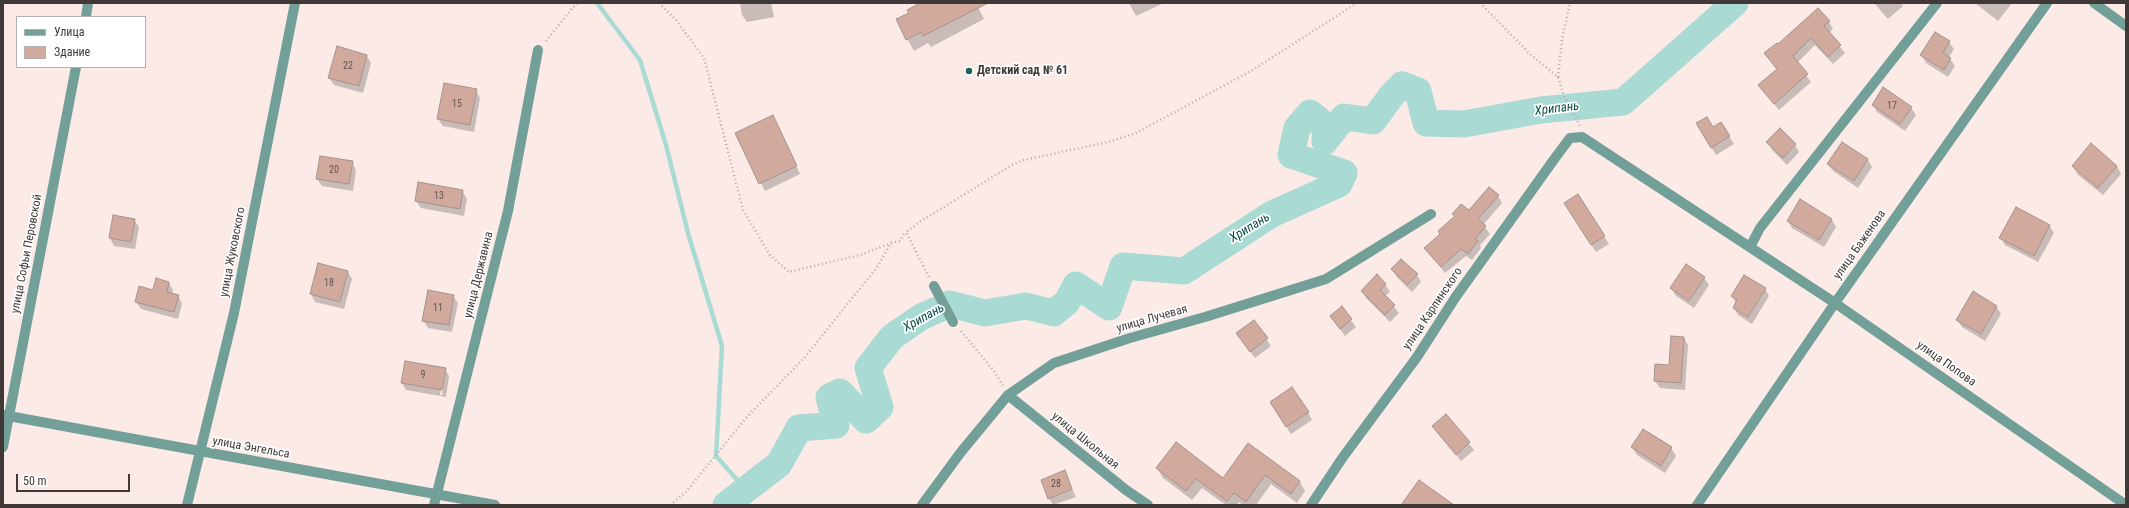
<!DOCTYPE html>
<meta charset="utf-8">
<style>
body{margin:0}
#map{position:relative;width:2129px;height:508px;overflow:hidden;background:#fbeae6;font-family:"Roboto Condensed",sans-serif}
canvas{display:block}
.frame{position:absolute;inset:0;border:4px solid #403937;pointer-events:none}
.legend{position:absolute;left:16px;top:16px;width:130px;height:52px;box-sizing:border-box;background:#fff;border:1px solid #b3b0af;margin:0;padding:5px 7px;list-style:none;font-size:12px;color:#403937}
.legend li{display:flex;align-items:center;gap:8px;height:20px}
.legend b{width:20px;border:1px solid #b3b0af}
.scale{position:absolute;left:16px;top:474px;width:114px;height:18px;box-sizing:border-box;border:2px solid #403937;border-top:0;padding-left:5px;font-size:12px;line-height:14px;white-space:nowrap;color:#403937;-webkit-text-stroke:3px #fff;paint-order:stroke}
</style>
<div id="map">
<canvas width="2129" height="508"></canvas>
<div class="frame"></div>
<ul class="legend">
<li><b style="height:5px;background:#72a099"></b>Улица</li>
<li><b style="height:11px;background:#d2a99d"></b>Здание</li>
</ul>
<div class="scale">50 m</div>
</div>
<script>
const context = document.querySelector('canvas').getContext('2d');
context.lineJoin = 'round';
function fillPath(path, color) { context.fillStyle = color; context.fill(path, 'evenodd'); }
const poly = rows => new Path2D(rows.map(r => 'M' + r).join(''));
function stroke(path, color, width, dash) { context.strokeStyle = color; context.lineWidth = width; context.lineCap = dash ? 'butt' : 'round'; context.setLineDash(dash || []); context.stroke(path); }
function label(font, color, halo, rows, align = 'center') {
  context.font = font + ' "Roboto Condensed",sans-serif'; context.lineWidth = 3.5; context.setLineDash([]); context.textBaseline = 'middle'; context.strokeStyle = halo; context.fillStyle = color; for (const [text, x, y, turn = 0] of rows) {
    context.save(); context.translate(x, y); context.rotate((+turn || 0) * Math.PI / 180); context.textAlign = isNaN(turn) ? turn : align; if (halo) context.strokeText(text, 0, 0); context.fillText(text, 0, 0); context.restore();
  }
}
const shadow = poly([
 [740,3,771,3,774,17,747,22,742,15],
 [923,3,976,3,984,19,931,47,928,43,914,51,897,20,910,13],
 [1129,3,1164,3,1136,16],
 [1874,3,1901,3,1903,6,1888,19],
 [1975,3,2012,3,1998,21],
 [1829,22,1833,29,1829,33,1845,53,1833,64,1815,45,1797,63,1811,82,1779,110,1759,86,1777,70,1765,53],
 [1949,42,1954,49,1949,57,1955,66,1948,77,1926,63,1921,55],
 [366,55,371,63,363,93,334,85,329,78],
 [1884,89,1911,108,1916,115,1905,131,1877,112,1873,105],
 [476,90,480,98,474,132,443,126,438,119],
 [1721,123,1734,144,1716,155,1697,124,1712,128],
 [776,124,800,174,765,191,736,134],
 [1780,130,1795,145,1799,152,1787,165,1772,150,1768,142],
 [1842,143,1868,160,1872,167,1858,188,1833,171,1828,164],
 [352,162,356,170,353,191,322,186,317,179],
 [2073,166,2117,166,2121,174,2103,195,2077,174],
 [462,191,467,199,464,216,421,208,416,201],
 [1498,196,1502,203,1483,225,1490,234,1480,245,1481,248,1472,260,1466,256,1445,273,1426,248,1441,235,1455,217,1454,214,1469,211],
 [1578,196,1609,244,1596,252,1570,211],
 [1800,201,1832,220,1836,227,1824,247,1792,228,1788,221],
 [114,216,134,220,139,227,135,249,114,246,110,238],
 [2049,225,2054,233,2038,262,2005,245,2001,238],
 [1392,269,1417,275,1421,282,1412,292,1397,277],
 [348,272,352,279,344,309,315,302,311,294],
 [1704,278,1709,285,1694,308,1676,296,1671,288],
 [169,283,173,290,172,294,178,296,182,304,178,319,141,309,136,302],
 [1385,284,1390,292,1385,296,1399,313,1390,322,1366,298,1362,291],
 [1765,289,1769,296,1752,324,1738,315,1734,308,1736,304,1732,296],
 [453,296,458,303,452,332,428,328,423,320],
 [1996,306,2001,314,1985,341,1962,327,1957,320],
 [1342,308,1356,327,1345,336,1331,317],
 [1254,321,1271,346,1255,358,1242,341],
 [1684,338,1688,345,1685,390,1660,388,1655,381,1670,366],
 [445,369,449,376,446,397,406,390,402,383],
 [443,374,445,374,442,395,440,395],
 [1271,403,1308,412,1312,420,1291,434],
 [1446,416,1474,450,1461,461,1433,426],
 [1249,445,1300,482,1305,491,1297,503,1271,484,1256,505,1243,505,1239,502,1237,505,1226,505,1202,488,1192,500,1163,478,1157,468,1224,479],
 [1632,447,1671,448,1676,456,1665,473,1637,455],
 [1064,471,1076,497,1053,505,1049,498]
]);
const stream = poly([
 [597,3,640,60,666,145,688,233,722,346,716,456,746,490]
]);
const river = poly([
 [726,505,779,464,799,428,836,425,829,397,840,392,866,420,880,407,868,368,892,337,921,317,950,304,985,313,1026,306,1054,313,1067,302,1076,285,1109,307,1123,266,1184,271,1272,214,1339,184,1344,173,1291,155,1297,128,1310,113,1326,126,1325,141,1344,117,1373,121,1392,95,1402,85,1418,91,1426,123,1464,124,1541,110,1623,102,1735,3]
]);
const building = poly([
 [920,3,988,3,923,36,921,32,906,40,896,19,909,13,907,10,920,3],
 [1818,8,1830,21,1824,26,1841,45,1828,57,1811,38,1793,56,1808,74,1774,104,1758,85,1777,69,1764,53,1777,43,1778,44,1818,8],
 [1935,32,1950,41,1943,53,1951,58,1944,70,1920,55,1935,32],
 [337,46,367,55,359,86,328,78,337,46],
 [444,83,477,89,470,125,437,119,444,83],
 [1883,87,1912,107,1900,124,1872,105,1883,87],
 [773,115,797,166,759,184,735,133,773,115],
 [1707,117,1713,127,1721,122,1730,136,1711,148,1696,123,1707,117],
 [1780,128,1796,144,1783,158,1766,142,1780,128],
 [1842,142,1868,159,1854,181,1827,164,1842,142],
 [2091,143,2117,166,2098,188,2072,166,2091,143],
 [320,156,353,161,349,184,316,179,320,156],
 [418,182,463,190,460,209,415,201,418,182],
 [1489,187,1499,195,1478,219,1486,226,1475,239,1478,241,1468,254,1461,249,1441,267,1424,248,1440,234,1438,231,1455,216,1452,214,1461,204,1469,210,1489,187],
 [1578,194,1605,236,1591,245,1564,203,1578,194],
 [1800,199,1832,219,1819,240,1787,221,1800,199],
 [2016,207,2050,225,2034,256,1999,238,2016,207],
 [113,215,135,219,131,242,109,238,113,215],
 [1401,259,1418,274,1407,285,1391,269,1401,259],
 [318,263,348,271,340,302,310,294,318,263],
 [1686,264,1705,277,1689,301,1670,288,1686,264],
 [1377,274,1386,284,1380,290,1395,305,1385,315,1361,291,1377,274],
 [1744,275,1766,288,1748,317,1733,308,1737,300,1731,296,1744,275],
 [156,278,169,282,167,292,179,295,174,312,135,302,139,286,153,290,156,278],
 [428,290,454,295,449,325,422,321,428,290],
 [1973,291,1997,306,1981,334,1956,320,1973,291],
 [1342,306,1352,319,1340,329,1330,316,1342,306],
 [1254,320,1268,338,1250,352,1236,333,1254,320],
 [1671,336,1684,337,1681,383,1654,381,1655,364,1669,365,1671,336],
 [405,361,446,368,442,390,401,383,405,361],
 [1292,387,1309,412,1286,427,1270,402,1292,387],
 [1446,414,1470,442,1456,455,1432,426,1446,414],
 [1643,429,1672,447,1661,466,1631,447,1643,429],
 [1176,442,1223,478,1248,443,1300,481,1291,494,1265,475,1246,502,1234,493,1227,501,1196,479,1186,491,1156,468,1176,442],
 [1065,470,1072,489,1048,499,1041,480,1065,470],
 [1419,480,1454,505,1401,505,1419,480]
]);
const path = poly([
 [659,3,676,20,704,58,743,210,770,255,789,272,860,255,891,243],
 [1480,3,1530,54,1558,77,1564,96,1580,126],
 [546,41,575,5,580,3],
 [1558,77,1562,39,1570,3],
 [929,277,906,232,921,221,1012,165,1024,160,1108,142,1136,133,1251,71,1357,3],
 [961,331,994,371,1003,386],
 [670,505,686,492,746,418,805,357,878,266,891,243,900,241,905,232]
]);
const minor = poly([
 [2094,3,2126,26],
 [86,17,88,3],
 [1750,247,1760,228,1937,3],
 [934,286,953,322],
 [1008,395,1126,490,1148,505],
 [3,415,495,505],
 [3,447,76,67],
 [187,505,234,313,295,3],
 [434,505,508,211,538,50],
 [922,505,961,452,1008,395,1054,363,1130,338,1205,317,1326,279,1431,214],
 [1311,505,1343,457,1417,357,1455,298,1555,158,1570,138,1582,137,1835,303,2126,505],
 [1697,505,1835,303,2047,3]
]);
const markers = [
 [969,71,4,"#18635c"]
];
const numberNames = [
 ["22",348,66],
 ["15",457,104],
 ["17",1892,106],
 ["20",334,170],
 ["13",439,196],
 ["18",329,283],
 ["11",438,308],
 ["9",423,375],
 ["28",1056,484]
];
const poiNames = [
 ["Детский сад № 61",977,71]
];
const streetNames = [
 ["улица Баженова",1860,245,-55],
 ["улица Жуковского",233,252,-79],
 ["улица Софьи Перовской",27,254,-79],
 ["улица Державина",479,275,-76],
 ["улица Карпинского",1433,309,-56],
 ["улица Лучевая",1152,319,-16],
 ["улица Попова",1946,364,35],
 ["улица Школьная",1085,441,39],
 ["улица Энгельса",251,448,10]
];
const waterNames = [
 ["Хрипань",1557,109,-7],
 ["Хрипань",1250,228,-32],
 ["Хрипань",924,318,-29]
];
fillPath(shadow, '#0003');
stroke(stream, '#a9dad3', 4.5);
stroke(river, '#a9dad3', 27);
fillPath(building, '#d2a99d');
stroke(building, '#a2938e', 1);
stroke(path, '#b7aaa6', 2.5, [1, 3]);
stroke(minor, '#72a099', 10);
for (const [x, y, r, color] of markers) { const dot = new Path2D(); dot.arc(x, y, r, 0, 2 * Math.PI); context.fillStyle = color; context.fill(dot); stroke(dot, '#fff', 1.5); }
label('10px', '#645550', null, numberNames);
label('bold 12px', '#403937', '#fff', poiNames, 'left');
label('12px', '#403937', '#fff', streetNames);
label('italic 13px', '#074f48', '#fff', waterNames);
</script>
